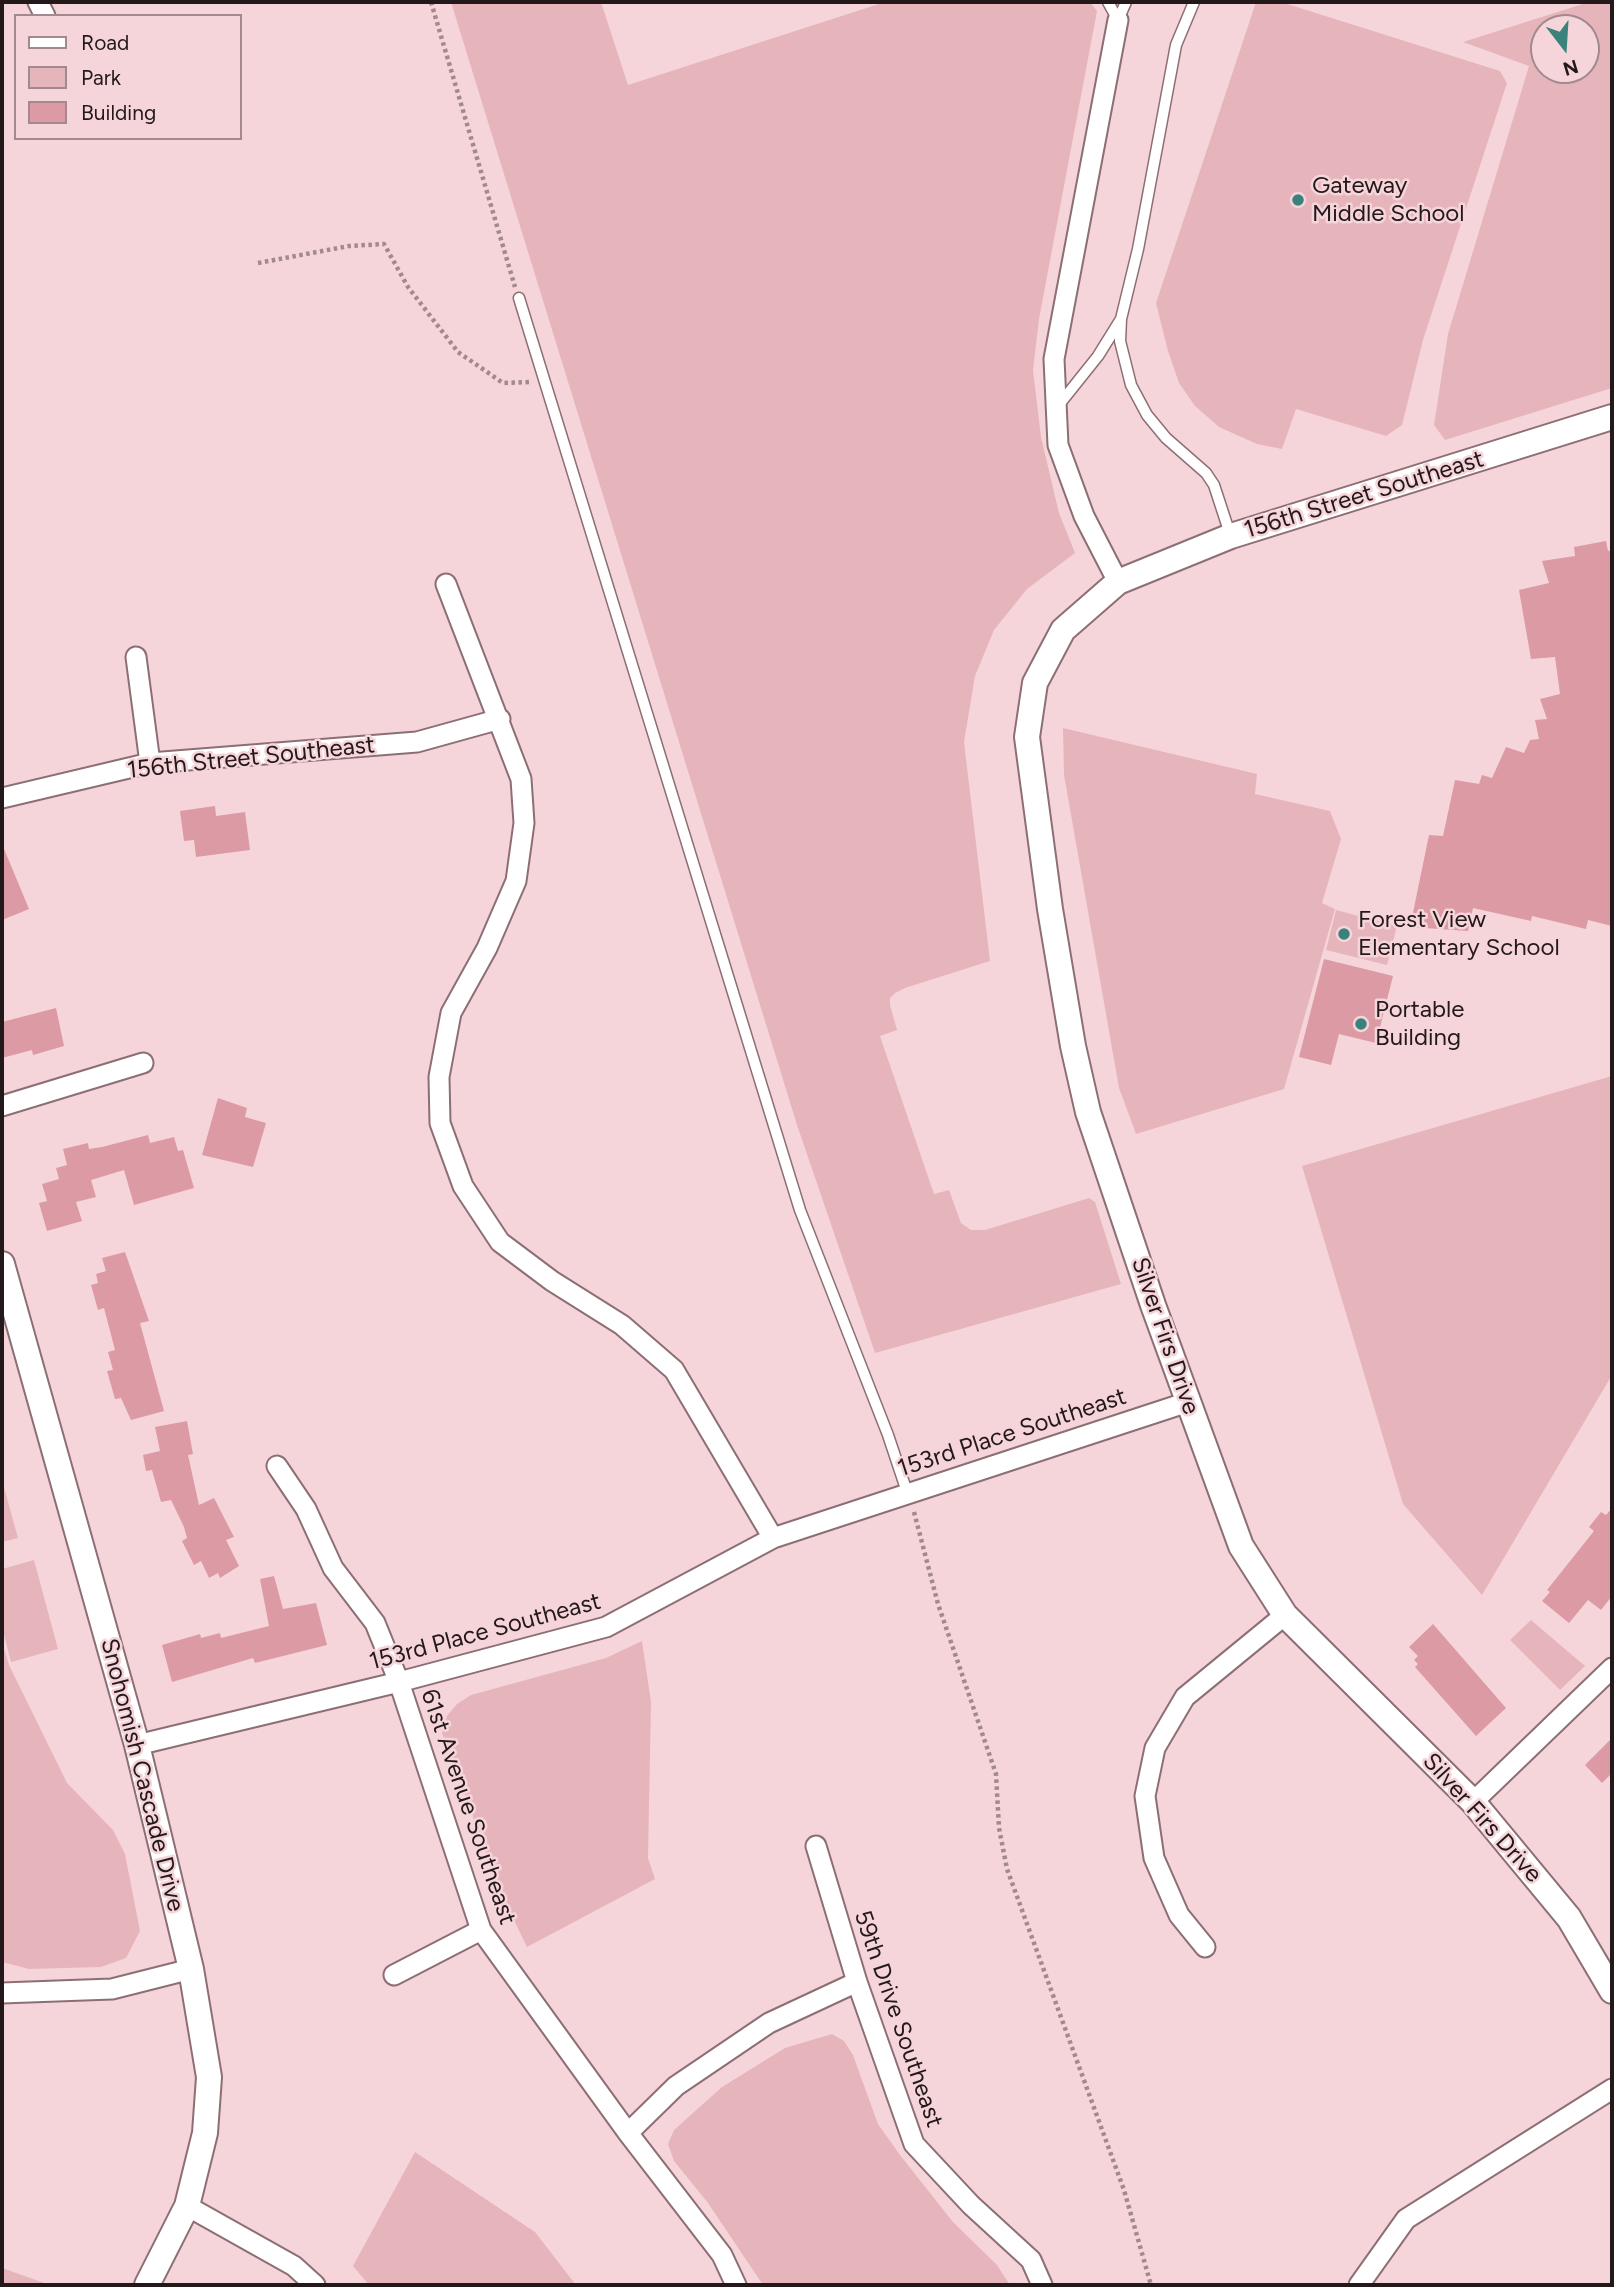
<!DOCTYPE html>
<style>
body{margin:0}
#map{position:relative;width:1614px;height:2287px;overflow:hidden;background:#f6d5da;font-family:Figtree,sans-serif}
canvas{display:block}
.frame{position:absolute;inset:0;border:4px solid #23181a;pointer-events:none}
.legend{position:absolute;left:14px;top:14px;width:228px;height:126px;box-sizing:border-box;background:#f6d5da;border:2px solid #a2898d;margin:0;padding:9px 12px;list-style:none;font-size:21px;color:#23181a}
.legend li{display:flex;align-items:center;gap:14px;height:35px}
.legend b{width:35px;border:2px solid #a2898d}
.north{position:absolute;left:1530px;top:14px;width:70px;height:70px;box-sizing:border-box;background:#f6d5da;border:2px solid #a2898d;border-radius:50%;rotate:163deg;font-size:19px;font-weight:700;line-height:28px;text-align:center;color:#23181a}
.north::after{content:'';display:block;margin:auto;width:24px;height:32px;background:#3b827c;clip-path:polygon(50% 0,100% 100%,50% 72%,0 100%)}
</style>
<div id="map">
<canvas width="1614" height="2287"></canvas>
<div class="frame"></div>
<ul class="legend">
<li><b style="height:9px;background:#fff"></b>Road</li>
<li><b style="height:19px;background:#e6b5bc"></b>Park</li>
<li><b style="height:19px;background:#dc9aa5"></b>Building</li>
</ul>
<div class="north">N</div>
</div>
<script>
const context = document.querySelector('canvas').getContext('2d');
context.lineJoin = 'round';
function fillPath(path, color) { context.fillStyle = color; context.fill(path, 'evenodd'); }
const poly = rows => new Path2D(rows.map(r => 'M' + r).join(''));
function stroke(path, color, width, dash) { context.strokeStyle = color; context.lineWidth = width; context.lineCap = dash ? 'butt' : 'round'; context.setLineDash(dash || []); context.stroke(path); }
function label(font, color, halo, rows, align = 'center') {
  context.font = font + ' Figtree,sans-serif'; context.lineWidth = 5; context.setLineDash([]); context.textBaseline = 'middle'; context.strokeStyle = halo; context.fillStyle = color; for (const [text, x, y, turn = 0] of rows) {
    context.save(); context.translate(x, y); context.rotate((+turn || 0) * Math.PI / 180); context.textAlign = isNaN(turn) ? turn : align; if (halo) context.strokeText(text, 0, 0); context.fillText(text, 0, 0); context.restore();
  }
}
const green = poly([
 [451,2,601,2,628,85,885,2,1090,2,1097,11,1039,319,1033,370,1041,437,1059,513,1075,553,1027,589,994,630,975,676,964,742,990,961,905,988,895,993,890,998,890,1005,897,1030,880,1036,934,1194,949,1190,961,1223,971,1230,985,1230,1089,1198,1095,1202,1121,1284,875,1353,797,1125],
 [1256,2,1281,2,1500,71,1507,83,1423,340,1402,425,1386,436,1296,409,1282,449,1257,444,1219,427,1195,406,1179,383,1168,351,1156,303],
 [1589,2,1612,2,1612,388,1445,440,1434,425,1448,334,1529,66,1463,42],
 [1544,28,1586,28,1586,70,1544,70],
 [1063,728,1257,774,1255,794,1330,811,1341,839,1322,903,1335,909,1284,1089,1136,1134,1119,1088,1064,775],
 [1336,910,1397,926,1387,965,1326,950],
 [1612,1076,1612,1375,1482,1595,1403,1504,1302,1166],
 [2,1480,18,1538,2,1542],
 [34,1560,58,1649,11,1662,2,1627,2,1569],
 [1531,1620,1585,1666,1560,1690,1510,1640],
 [642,1641,651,1702,648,1858,655,1879,527,1947,501,1893,442,1733,447,1716,457,1704,471,1695,606,1658],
 [2,1642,9,1665,67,1783,113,1830,125,1854,140,1931,126,1958,101,1967,29,1969,2,1962],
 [832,2034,844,2041,853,2055,878,2124,900,2155,953,2222,997,2265,1010,2285,763,2285,708,2203,674,2161,668,2144,674,2130,722,2087,785,2048],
 [415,2152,535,2232,576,2285,369,2285,353,2266],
 [2,2268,50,2285,2,2285]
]);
const building = poly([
 [1606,541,1608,551,1612,550,1612,926,1588,920,1586,929,1532,916,1531,921,1473,908,1468,931,1410,927,1429,835,1443,836,1455,780,1479,784,1482,775,1492,778,1506,747,1524,753,1530,740,1539,739,1535,720,1547,719,1540,699,1560,694,1555,657,1531,659,1519,590,1549,583,1542,561,1575,556,1574,547],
 [215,806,216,816,245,812,250,850,196,857,194,840,184,841,180,811],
 [2,844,29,909,2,920],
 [1324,959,1393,976,1376,1043,1339,1034,1331,1065,1299,1057],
 [56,1008,64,1046,33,1055,32,1050,2,1058,2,1022],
 [218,1098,247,1108,245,1117,266,1123,253,1167,202,1155],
 [148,1135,150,1143,174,1137,178,1151,183,1150,194,1188,134,1205,124,1170,91,1180,96,1197,76,1202,82,1221,47,1231,39,1203,47,1201,42,1184,59,1179,56,1168,67,1165,63,1149,88,1143,89,1149,102,1147],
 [125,1252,149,1321,140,1323,164,1411,131,1420,121,1398,115,1399,107,1371,113,1370,108,1352,115,1350,104,1308,98,1310,91,1285,98,1283,96,1274,106,1271,102,1258],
 [187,1421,193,1454,188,1455,199,1505,214,1498,234,1537,226,1540,239,1566,220,1578,218,1573,209,1578,201,1561,194,1565,182,1541,187,1538,184,1527,171,1500,161,1502,152,1470,146,1471,143,1455,160,1451,155,1427],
 [1612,1508,1612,1596,1601,1610,1588,1600,1569,1623,1542,1601,1550,1592,1547,1590,1594,1531,1589,1527,1601,1512,1606,1515],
 [274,1576,283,1609,316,1603,327,1645,255,1663,253,1658,172,1682,162,1645,200,1634,201,1638,220,1633,221,1638,269,1626,260,1579],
 [1433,1624,1506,1708,1476,1736,1415,1667,1418,1664,1414,1660,1418,1656,1409,1647],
 [1612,1738,1612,1773,1602,1783,1585,1765]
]);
const path = poly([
 [431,2,515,287],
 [258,263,349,246,384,244,408,287,458,352,503,383,529,382],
 [914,1512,938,1604,996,1774,999,1828,1007,1869,1124,2190,1151,2285]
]);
const service = poly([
 [1108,2,1118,20],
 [1194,2,1176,45,1138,249,1121,319,1120,341,1131,385,1147,415,1166,438,1206,473,1214,485,1230,534],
 [1118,20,1126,2],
 [519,298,800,1210,888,1435,907,1492],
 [1058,406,1098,356,1121,319]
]);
const minor = poly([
 [38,2,45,16],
 [1118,20,1054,359,1058,445,1084,516,1118,582],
 [446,584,521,779,524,823,516,881,487,948,451,1013,439,1077,440,1123,463,1186,500,1242,552,1281,622,1325,674,1370,773,1538],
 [136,657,150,763],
 [2,798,150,763,417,742,500,719],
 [2,1106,143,1063],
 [277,1466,306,1509,333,1568,375,1623,399,1682,481,1930,628,2133,722,2255,736,2285],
 [137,1745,399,1682,606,1627,773,1538,1188,1402],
 [1473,1802,1612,1668],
 [816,1846,857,1982,914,2144,971,2205,1031,2260,1042,2285],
 [1205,1947,1179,1915,1154,1858,1145,1796,1155,1748,1185,1697,1285,1615],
 [394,1975,481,1930],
 [2,1993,112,1989,191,1969],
 [628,2133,676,2086,769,2023,857,1982],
 [187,2206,294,2266,315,2285],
 [1359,2285,1406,2219,1612,2089]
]);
const tertiary = poly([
 [1612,417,1231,536,1118,582,1063,630,1035,683,1027,737,1050,909,1073,1046,1088,1112,1153,1305,1241,1546,1285,1615,1473,1802,1569,1918,1612,1991],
 [2,1264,137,1745,191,1969,209,2077,205,2133,187,2206,147,2285]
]);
const markers = [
 [1298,200,7,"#3b827c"],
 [1344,934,7,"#3b827c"],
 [1361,1024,7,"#3b827c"]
];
const poiNames = [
 ["Gateway",1312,186],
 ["Middle School",1312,214],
 ["Forest View",1358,920],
 ["Elementary School",1358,948],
 ["Portable",1375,1010],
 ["Building",1375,1038]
];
const streetNames = [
 ["156th Street Southeast",1364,495,-17],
 ["156th Street Southeast",251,758,-6],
 ["Silver Firs Drive",1165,1336,71],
 ["153rd Place Southeast",1012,1433,-18],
 ["153rd Place Southeast",485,1632,-15],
 ["Snohomish Cascade Drive",142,1775,76],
 ["61st Avenue Southeast",468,1807,71],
 ["Silver Firs Drive",1482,1818,48],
 ["59th Drive Southeast",898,2019,71]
];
fillPath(green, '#e6b5bc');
fillPath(building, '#dc9aa5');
stroke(service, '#8c6f74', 13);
stroke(minor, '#8c6f74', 23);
stroke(tertiary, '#8c6f74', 28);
stroke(path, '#a1898d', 4.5, [3.5, 3.5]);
stroke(service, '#fff', 10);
stroke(minor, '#fff', 19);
stroke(tertiary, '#fff', 24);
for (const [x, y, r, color] of markers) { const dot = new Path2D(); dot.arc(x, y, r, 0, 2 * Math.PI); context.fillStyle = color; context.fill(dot); stroke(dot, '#f6d5da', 2.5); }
label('24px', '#23181a', '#f6d5da', poiNames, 'left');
label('24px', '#23181a', '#f6d5da', streetNames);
</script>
